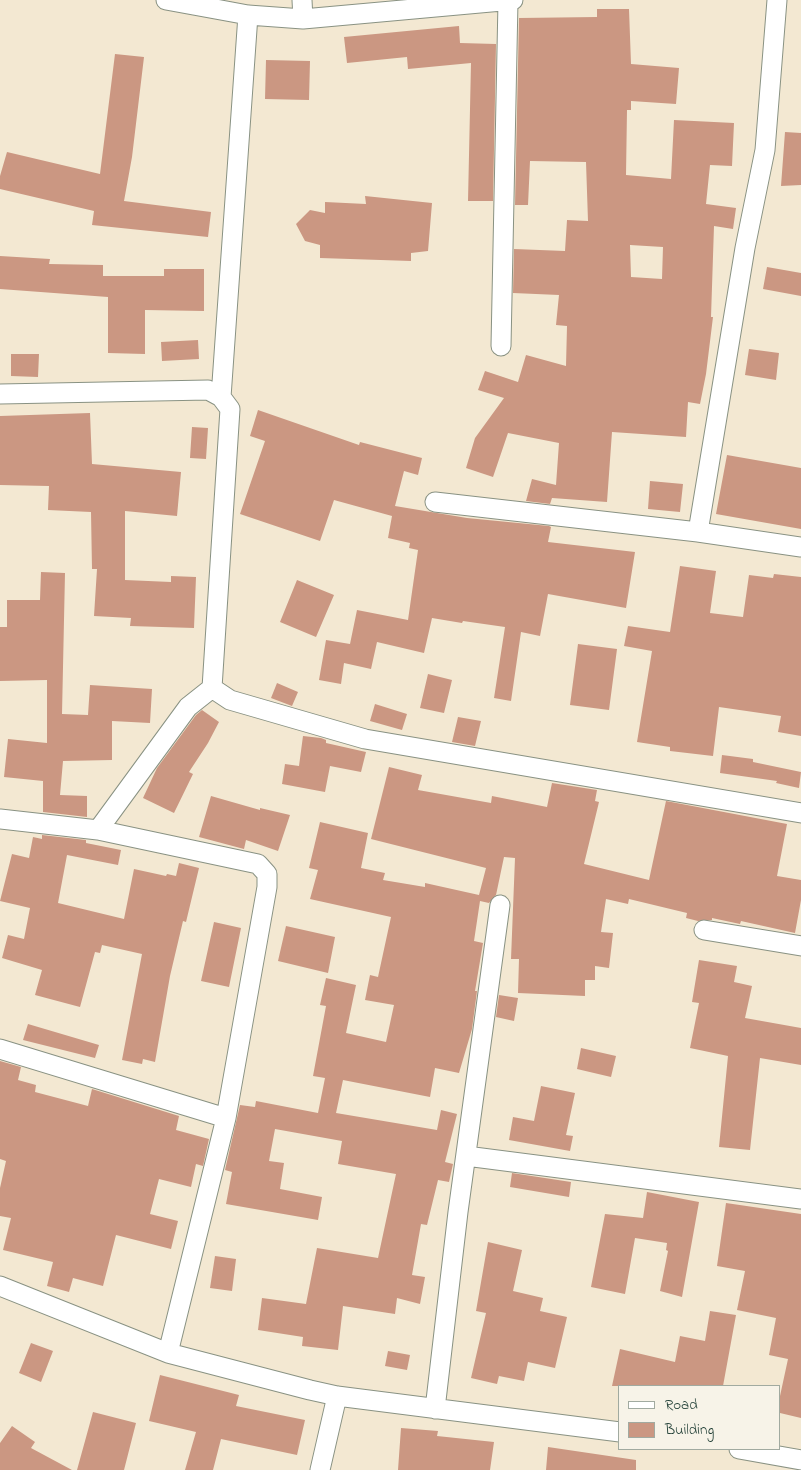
<!DOCTYPE html>
<style>
body{margin:0}
#map{position:relative;width:801px;height:1470px;overflow:hidden;background:#f3e8d2;font-family:"Indie Flower",sans-serif}
canvas{display:block}
.legend{position:absolute;left:618px;top:1385px;width:162px;height:65px;box-sizing:border-box;background:#f7f3e8;border:1px solid #a1aaa0;margin:0;padding:6px 9px;list-style:none;font-size:15px;color:#1f3d34}
.legend li{display:flex;align-items:center;gap:10px;height:25px}
.legend b{width:25px;border:1px solid #a1aaa0}
</style>
<div id="map">
<canvas width="801" height="1470"></canvas>
<ul class="legend">
<li><b style="height:6px;background:#fff"></b>Road</li>
<li><b style="height:14px;background:#cb9782"></b>Building</li>
</ul>
</div>
<script>
const context = document.querySelector('canvas').getContext('2d');
context.lineJoin = 'round';
function fillPath(path, color) { context.fillStyle = color; context.fill(path, 'evenodd'); }
const poly = rows => new Path2D(rows.map(r => 'M' + r).join(''));
function stroke(path, color, width, dash) { context.strokeStyle = color; context.lineWidth = width; context.lineCap = dash ? 'butt' : 'round'; context.setLineDash(dash || []); context.stroke(path); }
const building = poly([
 [597,9,629,9,631,64,679,68,676,104,631,101,631,110,627,110,626,175,671,179,674,120,734,123,732,166,710,165,706,204,736,208,733,229,714,226,711,317,713,317,706,374,700,404,688,402,686,437,612,432,607,502,552,498,550,504,526,501,532,479,556,485,559,443,508,433,493,477,466,468,475,438,504,398,478,390,485,371,518,382,526,355,566,366,567,326,556,325,559,295,513,293,514,249,565,251,567,220,588,221,586,162,530,161,528,205,515,205,519,18,597,17],
 [630,245,663,247,662,279,631,277],
 [459,26,460,43,496,44,493,201,468,201,471,63,408,69,407,57,347,63,344,37],
 [115,54,144,57,132,157,124,201,211,212,208,237,92,225,94,211,0,189,0,176,7,152,100,174],
 [266,60,310,61,309,100,265,99],
 [785,132,801,133,801,185,781,186],
 [365,196,432,203,428,251,411,253,411,261,320,258,320,245,305,241,296,224,310,210,325,213,325,202,366,204],
 [0,256,50,259,49,264,103,265,103,276,164,276,164,269,204,269,204,311,145,310,145,354,108,353,108,297,0,289],
 [767,267,801,273,801,296,763,289],
 [198,340,199,359,162,361,161,342],
 [749,349,779,353,776,380,745,375],
 [11,354,39,354,38,377,11,376],
 [258,410,359,445,360,442,422,458,418,475,404,471,395,506,467,518,549,526,551,527,548,542,635,552,626,608,548,594,540,636,521,632,511,701,494,698,505,627,463,621,462,623,432,618,424,653,377,642,371,669,344,663,341,684,319,680,326,640,350,644,357,610,408,620,418,550,409,548,410,543,388,538,392,516,334,500,320,541,240,514,265,441,250,436],
 [90,413,92,464,181,472,177,516,125,511,125,580,171,582,171,576,196,577,194,628,130,626,131,618,94,616,97,569,92,569,91,512,48,510,49,486,0,485,0,416],
 [192,427,208,428,206,459,190,458],
 [727,455,801,468,801,529,716,514],
 [650,481,683,484,680,512,648,509],
 [680,566,716,571,710,613,743,617,749,575,773,578,774,574,801,577,801,736,778,732,781,716,719,707,713,756,670,751,670,747,637,742,652,651,624,646,628,626,670,632],
 [41,572,65,573,62,714,88,715,90,685,152,689,150,723,112,721,112,760,63,761,60,795,87,796,87,817,43,812,43,781,4,777,8,739,47,743,47,680,0,681,0,627,7,627,7,600,40,600],
 [297,580,334,595,316,637,280,622],
 [578,644,617,649,609,710,570,705],
 [428,674,452,680,444,713,420,708],
 [277,683,298,692,292,706,271,698],
 [375,704,407,714,402,730,370,721],
 [202,710,219,722,208,743,189,772,193,774,174,813,143,798,157,768,196,715],
 [458,717,481,721,475,746,452,742],
 [303,736,321,738,326,740,326,743,366,752,361,772,330,766,325,792,282,784,285,764,299,766],
 [722,755,753,759,753,762,801,772,799,788,776,783,777,781,720,773],
 [389,767,422,775,418,790,491,803,492,796,547,807,552,783,597,790,595,801,599,802,584,864,649,880,666,801,787,824,777,876,801,880,801,900,795,933,741,921,740,924,712,918,712,920,698,921,686,918,687,913,629,899,628,904,606,899,601,932,613,933,609,968,595,966,595,980,585,980,585,996,518,993,519,959,511,959,515,858,504,857,496,895,489,903,480,901,474,941,483,943,475,991,477,991,472,1029,459,1073,435,1068,430,1097,343,1080,336,1113,437,1130,441,1110,457,1114,445,1162,453,1164,449,1182,438,1180,427,1225,421,1224,412,1275,425,1277,420,1304,397,1298,395,1314,343,1306,338,1350,302,1346,303,1337,258,1330,262,1298,306,1304,317,1248,378,1258,396,1174,338,1164,342,1141,275,1129,269,1161,284,1163,280,1189,322,1197,318,1220,226,1204,232,1172,225,1170,240,1105,255,1107,256,1101,318,1113,325,1078,313,1076,326,1006,320,1005,326,978,356,985,346,1033,386,1042,394,1005,365,1000,370,975,378,977,391,917,310,899,318,870,309,868,320,822,368,833,361,868,385,873,383,880,425,887,425,883,479,895,486,868,371,839],
 [211,796,260,810,260,808,290,815,278,851,246,840,244,849,199,837],
 [42,835,86,840,86,843,121,850,118,865,67,855,58,903,124,919,134,869,166,876,167,874,176,876,179,863,199,868,186,922,183,921,170,976,155,1062,143,1059,142,1064,122,1060,142,954,102,945,100,953,95,952,80,1007,35,995,42,970,2,958,8,935,24,939,30,908,0,901,12,854,29,858,33,837,42,839],
 [214,922,241,928,229,987,201,981],
 [286,926,335,937,328,973,278,961],
 [699,960,737,966,734,982,752,986,745,1018,801,1028,801,1065,760,1058,750,1150,719,1147,728,1056,690,1048,699,1003,692,1002],
 [499,995,518,998,514,1021,496,1017],
 [28,1024,99,1045,95,1058,23,1040],
 [581,1048,616,1056,611,1077,577,1069],
 [0,1061,21,1067,18,1080,36,1085,35,1092,88,1106,92,1089,179,1116,176,1130,209,1139,203,1166,196,1164,191,1187,159,1179,150,1214,178,1221,171,1249,116,1235,103,1286,73,1278,69,1292,47,1286,53,1262,3,1250,11,1218,0,1216,0,1188,6,1161,0,1159],
 [541,1086,575,1093,566,1135,573,1136,570,1151,509,1140,513,1117,534,1121],
 [512,1173,571,1182,569,1197,510,1187],
 [647,1192,699,1202,682,1297,660,1291,668,1251,666,1250,667,1243,635,1238,625,1294,591,1287,605,1214,643,1218],
 [726,1203,801,1214,801,1418,780,1413,780,1396,788,1359,769,1355,776,1318,737,1310,745,1271,717,1266],
 [488,1242,522,1250,513,1291,543,1298,540,1311,567,1317,555,1368,528,1362,524,1381,499,1376,497,1384,471,1378,486,1313,476,1311],
 [215,1256,236,1259,232,1291,210,1288],
 [710,1311,736,1315,723,1386,612,1386,620,1349,675,1362,680,1336,705,1341],
 [31,1343,53,1351,41,1382,19,1373],
 [388,1351,410,1355,407,1370,385,1366],
 [160,1375,239,1395,236,1406,305,1420,297,1455,221,1439,213,1470,185,1470,196,1432,149,1421],
 [93,1412,136,1423,124,1470,77,1470],
 [12,1426,35,1442,31,1448,72,1470,0,1470,0,1443],
 [401,1428,438,1431,437,1436,494,1442,490,1470,398,1470],
 [548,1447,636,1460,636,1470,546,1470]
]);
const minor = poly([
 [166,0,248,15,303,19,513,0],
 [302,0,303,19],
 [501,346,508,1],
 [0,394,208,390,221,397,230,409,212,688,230,700,365,739,801,813],
 [221,397,248,15],
 [435,502,698,532,801,547],
 [698,532,745,248,765,150,777,0],
 [0,819,98,830,258,864,267,874,267,887,226,1118,168,1353],
 [98,830,188,707,212,688],
 [704,930,801,946],
 [0,1049,226,1118],
 [466,1156,801,1199],
 [0,1286,168,1353,310,1390,337,1396,620,1432],
 [435,1409,458,1212,500,905],
 [739,1449,801,1460],
 [320,1470,337,1396]
]);
fillPath(building, '#cb9782');
stroke(minor, '#899283', 21);
stroke(minor, '#fff', 19);
</script>
